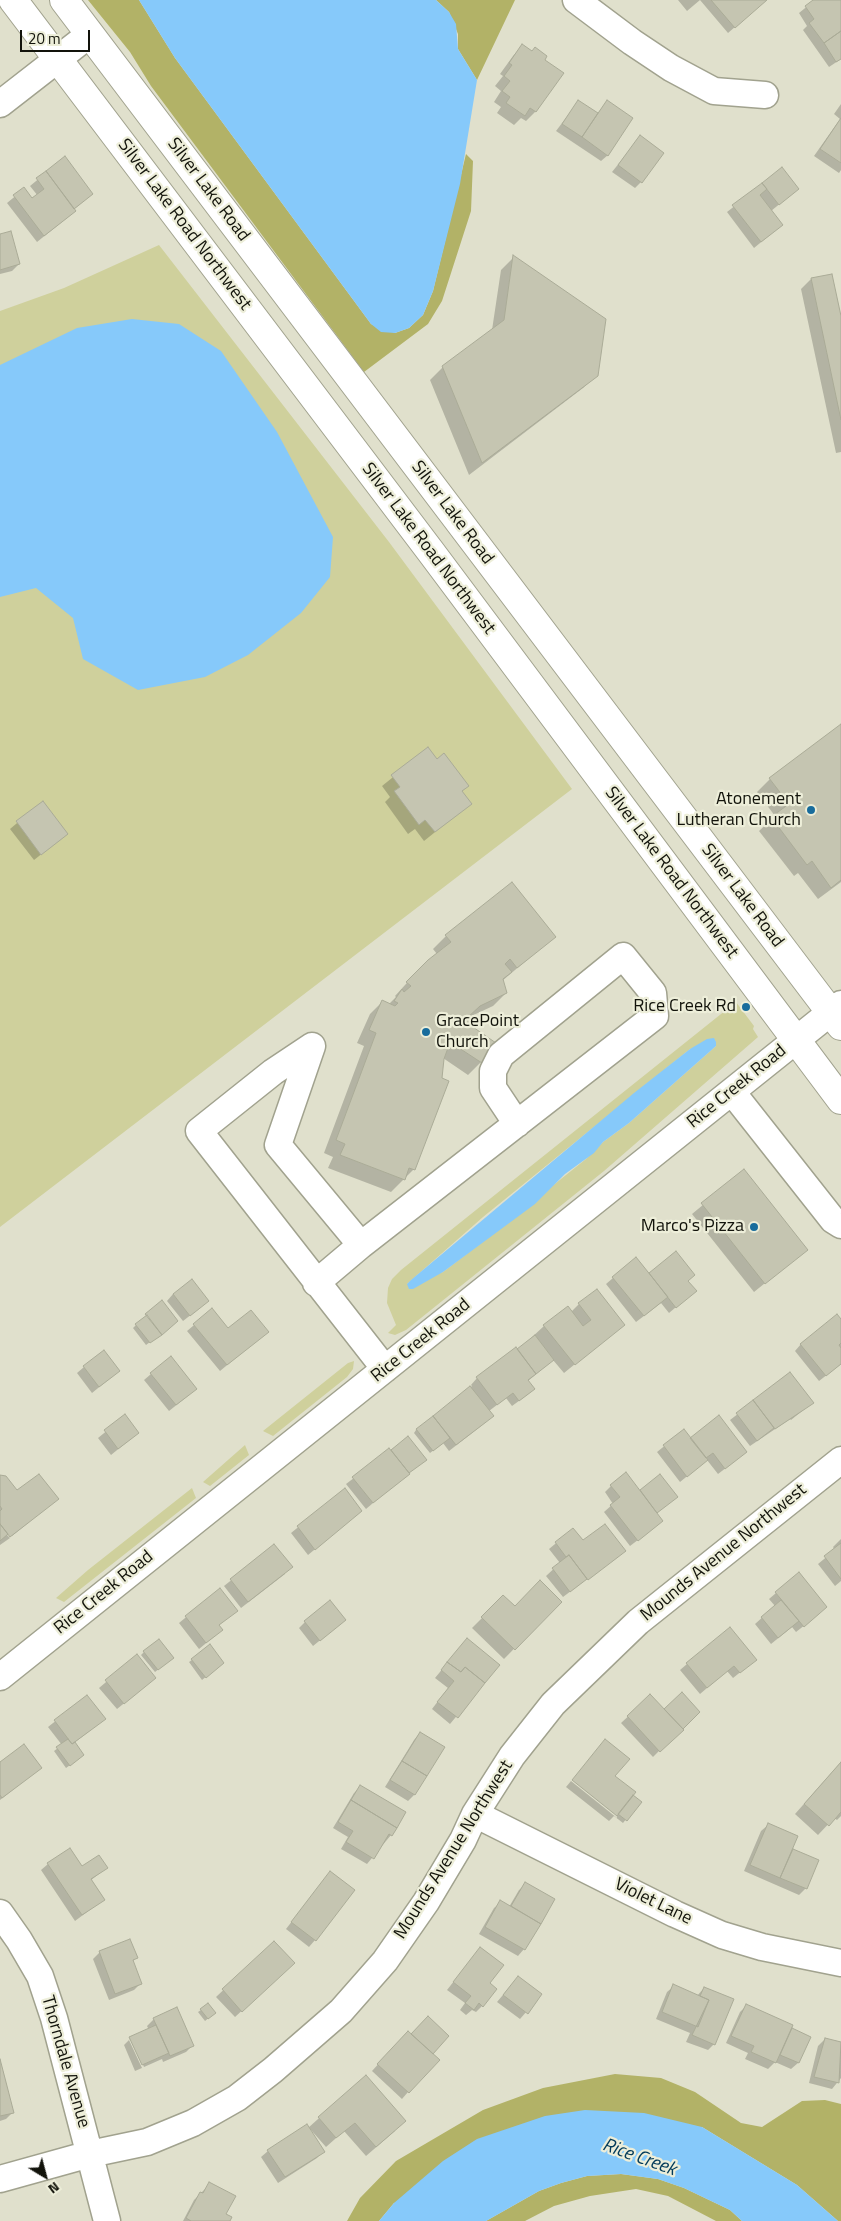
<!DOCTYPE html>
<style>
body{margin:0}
#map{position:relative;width:841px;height:2221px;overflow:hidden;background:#e0e0cc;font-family:"Titillium Web",sans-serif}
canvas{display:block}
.north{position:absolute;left:20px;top:2151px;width:50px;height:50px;-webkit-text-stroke:4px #edeed9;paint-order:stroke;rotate:143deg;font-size:14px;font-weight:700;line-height:20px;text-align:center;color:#12130b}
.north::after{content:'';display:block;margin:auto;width:18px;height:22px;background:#12130b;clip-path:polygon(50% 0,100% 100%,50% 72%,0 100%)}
.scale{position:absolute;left:20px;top:30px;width:70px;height:22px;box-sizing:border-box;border:2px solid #12130b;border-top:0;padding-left:6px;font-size:15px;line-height:18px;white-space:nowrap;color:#12130b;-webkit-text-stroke:4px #edeed9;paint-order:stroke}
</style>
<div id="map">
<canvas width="841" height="2221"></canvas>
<div class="north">N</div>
<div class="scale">20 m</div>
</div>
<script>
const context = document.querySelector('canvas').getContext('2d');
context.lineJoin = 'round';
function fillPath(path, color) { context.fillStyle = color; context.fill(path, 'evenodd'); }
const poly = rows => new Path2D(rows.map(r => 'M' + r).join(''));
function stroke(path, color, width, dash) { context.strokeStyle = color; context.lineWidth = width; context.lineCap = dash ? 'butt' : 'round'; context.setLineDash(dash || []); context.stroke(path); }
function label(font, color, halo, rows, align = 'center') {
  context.font = font + ' "Titillium Web",sans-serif'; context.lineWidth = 4.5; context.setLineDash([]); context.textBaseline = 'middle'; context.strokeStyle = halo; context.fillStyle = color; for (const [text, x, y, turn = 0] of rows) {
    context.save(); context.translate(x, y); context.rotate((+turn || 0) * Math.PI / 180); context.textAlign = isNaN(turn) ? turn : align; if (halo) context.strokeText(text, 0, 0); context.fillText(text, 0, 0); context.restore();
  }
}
const green = poly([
 [159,245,389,542,572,789,0,1227,0,311,64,288],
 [736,1002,754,1026,753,1029,758,1037,750,1044,604,1171,406,1330,395,1335,388,1333,396,1325,387,1303,388,1288,392,1279,401,1270],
 [716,1046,629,1123,603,1142,586,1159,481,1243,443,1272,407,1284,483,1217,690,1049],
 [354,1361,353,1369,347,1377,273,1436,263,1431,348,1363],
 [245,1445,249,1455,210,1486,203,1482],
 [192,1488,196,1498,64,1602,56,1598,88,1570]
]);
const forest = poly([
 [88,0,139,0,175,58,371,324,395,333,409,328,423,315,433,291,466,154,473,161,471,211,442,301,428,324,364,372,151,86,130,52],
 [436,0,515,0,477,80,458,49,458,34,449,12],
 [615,2074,661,2078,695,2092,741,2123,762,2127,802,2101,825,2100,841,2104,841,2221,838,2221,797,2185,702,2127,394,2203,379,2221,347,2221,360,2198,396,2161,483,2110,543,2088],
 [621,2174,658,2179,684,2188,730,2210,742,2221,716,2221,668,2196,636,2189,590,2196,554,2206,525,2221,486,2221,539,2191,561,2183,587,2176]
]);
const water = poly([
 [139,0,436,0,449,12,456,24,458,49,477,80,460,184,433,291,423,315,409,328,395,333,381,332,371,324,175,58],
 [132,319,179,324,221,351,277,432,333,537,330,577,301,613,248,655,205,677,138,690,83,659,73,618,36,588,0,597,0,365,77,328],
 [714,1038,716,1042,716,1046,629,1123,603,1142,594,1153,565,1174,535,1204,443,1272,413,1289,409,1289,407,1284,411,1280,634,1093,690,1049,707,1039],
 [585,2110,644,2113,702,2127,797,2185,838,2221,742,2221,730,2210,684,2188,658,2179,621,2174,587,2176,561,2183,539,2191,486,2221,379,2221,394,2203,443,2161,477,2139,545,2116]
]);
const shadow = poly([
 [678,0,766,0,728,33,700,0,687,11],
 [815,0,841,1,841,59,829,67,803,30,807,26,799,13],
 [522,46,562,73,535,112,526,121,521,118,514,125,497,113,501,107,494,102,501,91,495,86,503,76,500,74,513,56],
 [578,102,597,114,607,102,608,155,601,161,556,131],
 [841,104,841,170,839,173,814,156,840,119,834,114],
 [640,137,641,182,635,188,612,172],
 [64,158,92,194,73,210,75,211,68,217,37,242,7,203,24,189,32,200,38,196,30,186],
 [782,169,798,189,771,211,782,225,754,248,727,212],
 [0,236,19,264,12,271,0,274],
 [514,257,597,375,583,388,469,475,430,380,443,367,492,330,501,270],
 [831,275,841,322,841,452,836,453,801,289,811,279],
 [841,726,841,882,818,899,798,873,794,876,759,831,775,816,757,792,770,779],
 [428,749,436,761,468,786,461,792,470,804,424,841,415,829,408,834,385,802,390,797,382,786],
 [42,802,67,834,34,860,10,829],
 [446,936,554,937,502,981,506,993,493,1006,465,1019,481,1062,468,1075,443,1058,414,1169,391,1192,328,1168,333,1157,324,1153,364,1046,357,1043,370,1014,383,1001,389,1004,396,997,395,996,415,974,437,954,433,949],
 [744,1171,806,1250,754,1292,692,1214],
 [676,1253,687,1282,695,1291,669,1313,661,1303,636,1322,606,1284,613,1278,649,1275],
 [173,1294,201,1307,183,1321,167,1301],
 [579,1304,623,1325,564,1373,553,1360,528,1381,534,1389,527,1395,512,1406,506,1398,489,1411,486,1422,449,1451,443,1443,430,1453,414,1433,416,1430,472,1386,471,1385,477,1378,517,1351,544,1326,571,1312],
 [212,1310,227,1330,267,1332,220,1371,187,1331],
 [841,1321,841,1364,819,1381,795,1351,801,1344],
 [174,1324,146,1345,133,1328,136,1325],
 [84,1367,119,1371,92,1393,77,1373],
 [151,1374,189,1395,169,1411,144,1380],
 [790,1374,812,1403,791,1420,790,1419,750,1446,730,1420],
 [125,1416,138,1433,111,1455,98,1438],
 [683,1431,690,1439,739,1458,718,1474,707,1460,680,1482,657,1452],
 [408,1437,425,1459,366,1509,346,1484],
 [660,1476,676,1497,656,1514,655,1527,630,1546,604,1512,613,1504,605,1492,611,1486,639,1492],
 [0,1477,17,1492,57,1499,12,1536,9,1533,7,1535,10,1538,0,1545],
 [344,1490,354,1517,308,1555,291,1533],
 [573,1529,583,1542,624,1551,563,1597,546,1576,560,1563,549,1549],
 [841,1539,841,1581,835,1586,818,1564,835,1550,833,1547],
 [274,1546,285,1574,241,1608,224,1586],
 [219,1590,236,1611,218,1626,222,1630,199,1649,179,1623],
 [776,1593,819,1614,796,1632,792,1627,771,1644,755,1624,775,1606,769,1599],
 [503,1597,515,1608,560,1602,504,1659,472,1628],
 [345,1620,313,1646,299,1628,305,1622],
 [467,1639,499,1665,450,1724,432,1709,448,1688,435,1678],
 [144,1652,169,1661,155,1672,141,1655],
 [137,1656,148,1684,117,1709,99,1688],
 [192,1660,219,1666,202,1680,189,1662],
 [687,1664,748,1666,733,1678,727,1671,700,1694,680,1670],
 [87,1696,97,1725,74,1743,80,1758,66,1768,54,1751,62,1745,48,1727],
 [650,1696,681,1729,653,1757,621,1723],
 [420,1733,443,1747,414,1795,408,1801,385,1787,414,1740],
 [841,1762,841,1816,837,1820,834,1818,818,1835,795,1814],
 [0,1764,40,1768,0,1800],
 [614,1776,640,1802,623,1823,614,1816,609,1821,566,1787,571,1781,617,1818],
 [360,1787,391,1835,367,1864,341,1849,348,1837,333,1828,354,1793],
 [768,1825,791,1850,817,1861,805,1889,799,1895,744,1871,761,1831],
 [48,1864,82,1868,106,1868,90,1881,103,1900,75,1921,41,1870],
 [330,1872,315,1940,309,1947,286,1929],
 [526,1884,553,1899,524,1949,518,1956,479,1934,494,1908,501,1902,509,1907,519,1890],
 [274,1942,287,1969,235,2017,216,1997],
 [480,1948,488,1983,482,2006,476,2012,472,2010,466,2015,460,2010,465,2003,447,1990],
 [100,1952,136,1958,132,1962,140,1984,134,1990,109,2000,93,1959],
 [518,1977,541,1995,520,2019,497,2002],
 [674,1986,697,1996,704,1988,733,2000,714,2044,708,2050,686,2042,690,2033,656,2019,667,1992],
 [746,2006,809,2037,798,2063,791,2069,775,2062,768,2069,745,2059,748,2053,726,2043,740,2012],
 [201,2010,211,2016,205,2021,198,2012],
 [154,2019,193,2045,186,2052,163,2062,162,2059,144,2067,132,2040,129,2040,149,2030,147,2026],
 [401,2039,408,2092,402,2099,372,2071],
 [825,2039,841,2043,841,2078,832,2089,809,2083,818,2046],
 [129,2040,142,2068,135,2071,124,2045],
 [0,2064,12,2113,6,2119,0,2121],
 [366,2076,395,2131,366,2156,344,2131,326,2147,311,2130,310,2131,323,2151,317,2158,278,2183,261,2157,268,2151,308,2128],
 [210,2184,228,2221,183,2221,194,2200]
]);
const building = poly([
 [711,0,767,0,735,28,711,0],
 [813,0,841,0,841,31,824,43,809,23,814,19,805,6,813,0],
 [841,31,841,59,836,62,824,43,841,31],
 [522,44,532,51,535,47,547,56,545,60,564,73,536,112,530,108,525,116,506,103,510,97,502,91,510,81,504,76,512,65,509,63,522,44],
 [578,100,598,113,582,137,562,124,578,100],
 [607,100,633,118,608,156,582,137,607,100],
 [841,118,841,163,820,149,841,118],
 [640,135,664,153,642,183,618,165,640,135],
 [65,156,93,194,74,209,46,171,65,156],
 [782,167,799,189,779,205,762,183,782,167],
 [46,171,76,211,44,236,13,195,24,187,32,198,44,189,36,178,46,171],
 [762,183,767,189,760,195,783,225,761,242,732,205,762,183],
 [11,231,20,264,0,270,0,234,11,231],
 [513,255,606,319,598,376,482,463,442,366,504,320,513,255],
 [832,274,841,316,841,420,811,278,832,274],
 [841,724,841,880,831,888,812,861,807,865,771,817,789,804,769,778,841,724],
 [428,747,437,759,444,753,469,786,462,791,472,804,435,832,425,820,419,825,394,791,400,787,391,775,428,747],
 [43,801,68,834,41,855,16,821,43,801],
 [512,882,556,937,517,968,510,959,505,964,512,972,503,979,507,993,480,1006,467,1018,472,1023,470,1025,496,1043,482,1063,456,1046,454,1049,449,1045,444,1059,442,1078,449,1081,415,1170,409,1168,405,1180,340,1155,345,1144,336,1140,376,1033,369,1030,382,1000,395,1006,398,1003,394,1001,402,989,404,992,411,986,406,982,428,960,451,942,445,935,512,882],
 [744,1169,808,1250,765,1284,701,1203,744,1169],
 [676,1251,695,1275,688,1281,697,1291,676,1308,649,1273,676,1251],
 [636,1257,668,1297,644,1316,612,1277,636,1257],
 [192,1279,209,1301,190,1316,173,1294,192,1279],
 [597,1289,625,1325,575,1365,543,1325,568,1306,583,1326,591,1320,578,1303,597,1289],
 [162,1300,178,1321,162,1335,145,1314,162,1300],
 [212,1308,228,1328,251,1310,269,1332,227,1365,193,1324,212,1308],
 [837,1314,841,1319,841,1343,839,1345,841,1348,841,1364,826,1376,800,1344,837,1314],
 [147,1315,162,1335,150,1343,135,1324,147,1315],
 [535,1335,554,1360,536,1374,517,1349,535,1335],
 [516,1347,536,1374,528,1380,535,1389,519,1401,513,1393,497,1405,476,1377,516,1347],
 [104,1350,120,1371,99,1387,83,1366,104,1350],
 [171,1356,197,1389,176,1405,150,1373,171,1356],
 [790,1372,814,1403,775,1429,753,1400,790,1372],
 [470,1386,494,1416,456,1445,433,1416,470,1386],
 [753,1400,774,1428,757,1441,736,1413,753,1400],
 [125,1414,139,1433,118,1449,104,1430,125,1414],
 [719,1415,747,1452,725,1469,713,1453,706,1458,690,1438,719,1415],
 [433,1416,450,1438,433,1451,416,1429,433,1416],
 [684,1429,708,1460,687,1477,663,1445,684,1429],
 [408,1436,427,1460,409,1473,391,1450,408,1436],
 [389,1448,410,1474,373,1503,352,1477,389,1448],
 [626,1472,663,1521,638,1541,610,1505,620,1497,610,1485,626,1472],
 [39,1474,59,1499,10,1537,0,1524,0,1511,2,1509,0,1506,0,1475,6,1476,17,1490,39,1474],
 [660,1474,678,1497,657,1513,640,1490,660,1474],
 [345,1488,362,1511,315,1550,297,1526,345,1488],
 [0,1524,8,1534,0,1541,0,1524],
 [605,1524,626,1551,588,1580,569,1555,566,1557,555,1542,573,1528,583,1540,605,1524],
 [841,1543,841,1579,824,1556,841,1543],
 [274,1544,293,1567,248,1602,230,1579,274,1544],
 [569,1555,587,1579,570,1592,552,1568,569,1555],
 [799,1572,827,1607,804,1627,775,1592,799,1572],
 [540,1580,562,1602,515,1650,481,1617,503,1595,515,1606,540,1580],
 [220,1588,238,1611,219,1625,223,1630,206,1643,185,1616,220,1588],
 [330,1600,346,1620,320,1641,304,1621,330,1600],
 [781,1600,799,1621,778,1638,761,1617,781,1600],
 [730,1627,757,1660,740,1673,734,1666,707,1688,686,1663,730,1627],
 [467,1638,500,1665,485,1683,465,1667,461,1672,447,1662,467,1638],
 [159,1639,174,1658,158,1670,143,1651,159,1639],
 [210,1644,224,1663,206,1678,191,1659,210,1644],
 [137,1654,156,1678,124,1704,105,1680,137,1654],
 [447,1662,461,1672,465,1667,485,1683,458,1718,437,1702,454,1681,441,1670,447,1662],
 [682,1692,700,1712,683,1729,664,1709,682,1692],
 [650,1694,684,1730,660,1752,627,1716,650,1694],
 [87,1695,106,1719,72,1744,54,1720,87,1695],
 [420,1732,445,1747,427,1776,402,1761,420,1732],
 [68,1739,72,1744,75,1742,84,1755,70,1766,56,1747,68,1739],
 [605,1739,630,1759,615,1776,636,1792,617,1816,572,1780,605,1739],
 [24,1744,42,1768,2,1798,0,1795,0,1762,24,1744],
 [402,1761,427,1776,415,1795,390,1780,402,1761],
 [841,1762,841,1812,829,1826,804,1804,841,1762],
 [360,1785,406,1812,397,1828,351,1800,360,1785],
 [633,1795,642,1802,627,1821,618,1814,633,1795],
 [351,1800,397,1828,392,1836,389,1834,374,1859,346,1842,353,1831,338,1822,351,1800],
 [768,1823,798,1836,780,1878,750,1865,768,1823],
 [70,1848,82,1866,99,1855,108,1868,91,1879,105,1900,82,1915,47,1863,70,1848],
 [793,1849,819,1860,807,1889,780,1878,793,1849],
 [330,1871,355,1890,316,1941,291,1922,330,1871],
 [525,1882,555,1899,541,1924,511,1906,525,1882],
 [500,1900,541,1924,525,1950,485,1927,500,1900],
 [130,1939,138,1958,133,1960,142,1984,115,1994,99,1951,130,1939],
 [274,1941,295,1963,242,2012,222,1989,274,1941],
 [480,1947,504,1965,490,1983,497,1989,483,2007,479,2003,474,2010,465,2003,471,1996,453,1982,480,1947],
 [518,1976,542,1994,528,2014,503,1995,518,1976],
 [673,1984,709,2000,698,2027,662,2012,673,1984],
 [704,1987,734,1999,715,2045,692,2035,709,2000,700,1996,704,1987],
 [208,2003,216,2013,208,2019,200,2009,208,2003],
 [746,2004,793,2025,776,2063,751,2052,754,2046,731,2036,746,2004],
 [177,2007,194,2046,170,2056,153,2018,177,2007],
 [428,2016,449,2036,433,2054,411,2034,428,2016],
 [156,2025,169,2053,142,2065,129,2037,156,2025],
 [792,2028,811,2037,799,2063,780,2055,792,2028],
 [408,2031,440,2060,409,2093,377,2064,408,2031],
 [825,2038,841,2042,839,2083,814,2077,825,2038],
 [0,2059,14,2113,0,2116,0,2059],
 [366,2075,406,2121,376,2147,355,2123,336,2138,318,2117,366,2075],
 [307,2124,325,2152,285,2177,267,2150,307,2124],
 [209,2182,236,2196,226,2214,232,2217,230,2221,191,2221,186,2218,200,2192,203,2193,209,2182]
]);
const minor = poly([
 [576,0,632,42,671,68,714,91,765,95],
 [0,104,90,34],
 [732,1092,833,1220,841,1225],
 [316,1283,361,1245],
 [385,1369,199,1131,273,1072,312,1046,278,1145,361,1245,655,1016,653,993,623,956,501,1055,493,1071,493,1088,517,1124],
 [0,1677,841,1004],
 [475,1814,675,1914,722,1935,762,1947,841,1963],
 [0,1913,19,1940,40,1976,54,2018,107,2221],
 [0,2179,90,2154,147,2142,193,2123,237,2098,273,2070,341,2011,385,1961,426,1902,463,1840,475,1814,512,1756,553,1704,638,1622,841,1460]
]);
const major = poly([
 [13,0,431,552,841,1100],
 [64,0,841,1026]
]);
const markers = [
 [811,810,5,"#186c9c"],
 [746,1007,5,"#186c9c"],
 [426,1032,5,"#186c9c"],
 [754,1227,5,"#186c9c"]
];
const streetNames = [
 ["Silver Lake Road",208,190,53],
 ["Silver Lake Road Northwest",184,225,53],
 ["Silver Lake Road",452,513,53],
 ["Silver Lake Road Northwest",428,549,53],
 ["Silver Lake Road Northwest",671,873,53],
 ["Silver Lake Road",742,896,53],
 ["Rice Creek Road",737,1087,-39],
 ["Rice Creek Road",421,1341,-39],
 ["Mounds Avenue Northwest",724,1553,-39],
 ["Rice Creek Road",104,1593,-39],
 ["Mounds Avenue Northwest",454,1850,-58],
 ["Violet Lane",653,1902,26],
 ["Thorndale Avenue",65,2062,74]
];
const poiNames = [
 ["Atonement",801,800],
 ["Lutheran Church",801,821],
 ["Rice Creek Rd",736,1007],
 ["GracePoint",436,1022,"left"],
 ["Church",436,1043,"left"],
 ["Marco's Pizza",744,1227]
];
const waterNames = [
 ["Rice Creek",639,2158,20]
];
fillPath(green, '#cfd09c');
fillPath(forest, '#b2b267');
fillPath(water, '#86c9fa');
fillPath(shadow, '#0003');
fillPath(building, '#c5c5b1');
stroke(building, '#aaab97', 1);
stroke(minor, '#a1a28e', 29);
stroke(major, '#a1a28e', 30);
stroke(minor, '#fff', 26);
stroke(major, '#fff', 28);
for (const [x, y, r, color] of markers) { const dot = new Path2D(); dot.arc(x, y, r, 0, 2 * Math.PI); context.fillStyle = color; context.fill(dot); stroke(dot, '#edeed9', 2); }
label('18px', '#12130b', '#edeed9', streetNames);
label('18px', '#12130b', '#edeed9', poiNames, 'right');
label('italic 19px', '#023b5a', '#edeed9', waterNames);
</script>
